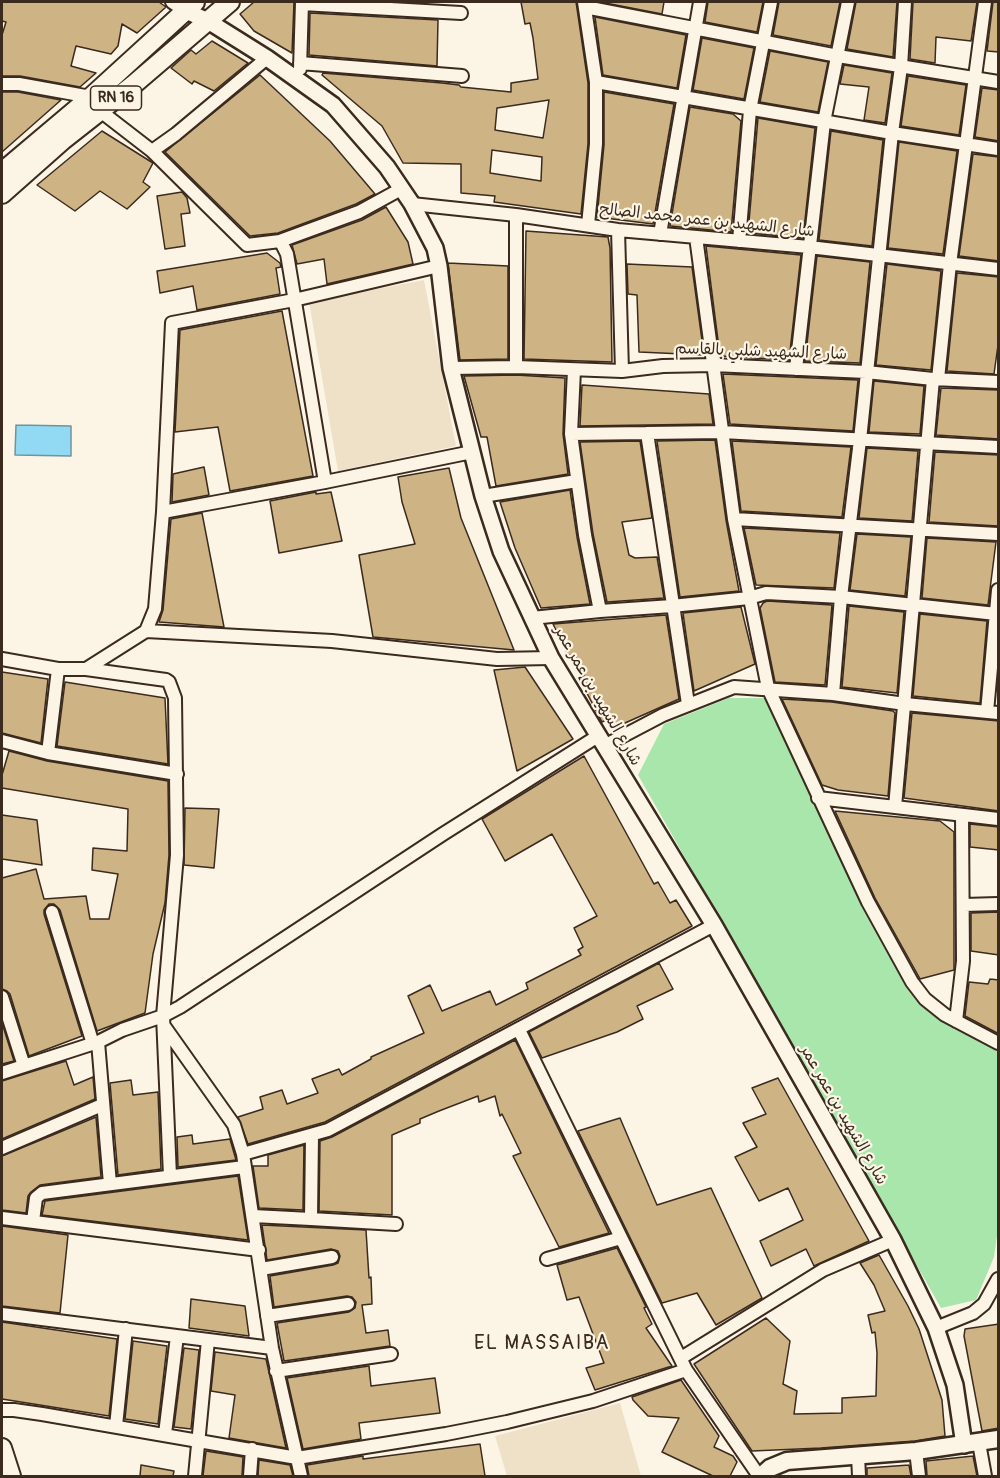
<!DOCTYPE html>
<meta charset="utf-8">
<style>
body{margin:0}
#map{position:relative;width:1000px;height:1478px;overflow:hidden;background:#fcf5e5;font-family:Pangolin,sans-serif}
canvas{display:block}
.frame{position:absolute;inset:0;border:3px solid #3b2a1e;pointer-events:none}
</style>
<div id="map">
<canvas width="1000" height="1478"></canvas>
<div class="frame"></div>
</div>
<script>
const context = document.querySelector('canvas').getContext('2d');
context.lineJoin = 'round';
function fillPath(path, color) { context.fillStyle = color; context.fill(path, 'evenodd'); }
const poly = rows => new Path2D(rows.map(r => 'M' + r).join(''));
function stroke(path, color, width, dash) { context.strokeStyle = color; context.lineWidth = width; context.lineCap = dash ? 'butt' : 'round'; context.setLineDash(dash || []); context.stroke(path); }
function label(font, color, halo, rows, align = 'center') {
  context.font = font + ' Pangolin,"Playpen Sans Arabic",sans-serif'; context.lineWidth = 4.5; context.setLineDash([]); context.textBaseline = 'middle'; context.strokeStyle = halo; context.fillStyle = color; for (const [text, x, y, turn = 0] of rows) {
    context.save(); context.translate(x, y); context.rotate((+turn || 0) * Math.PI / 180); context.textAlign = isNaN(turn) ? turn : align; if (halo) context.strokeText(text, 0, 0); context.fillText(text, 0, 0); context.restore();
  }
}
const built = poly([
 [424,280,456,446,338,471,309,302],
 [620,1403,641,1476,507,1476,495,1436]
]);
const green = poly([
 [729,698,766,698,922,1002,947,1023,998,1050,998,1229,994,1257,976,1300,941,1308,638,775,664,724]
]);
const water = poly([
 [16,425,71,426,71,456,15,455,16,425]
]);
const building = poly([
 [2,2,159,2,166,7,137,33,122,24,118,46,111,54,76,46,71,66,96,73,80,87,20,76,2,76,2,35,6,22,2,21,2,2],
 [254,2,294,2,292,53,254,31,240,14,254,2],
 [521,2,576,2,588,83,588,144,581,214,494,202,495,196,461,193,461,164,403,163,382,126,322,75,323,73,442,83,459,85,461,87,511,92,511,83,538,79,533,38,530,23,525,24,521,2],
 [549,100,543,138,495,130,497,108,549,100],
 [492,150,542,157,541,181,490,173,492,150],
 [600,2,664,2,662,14,600,2],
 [708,2,763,2,757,32,705,22,708,2],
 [779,2,840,2,831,46,773,35,779,2],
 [856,2,897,2,893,57,847,49,856,2],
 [913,2,977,2,971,41,936,37,935,63,910,59,913,2],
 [993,2,999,2,999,52,987,51,993,2],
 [310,13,438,20,437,66,309,55,310,13],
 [595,17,686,35,677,88,603,75,595,17],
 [702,38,754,48,744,99,693,90,702,38],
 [212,41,248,63,214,91,194,81,192,84,171,68,191,50,196,54,212,41],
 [770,51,828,62,818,112,760,102,770,51],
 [844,65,892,73,885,123,864,120,869,87,840,84,844,65],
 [260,75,330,141,375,194,356,204,278,233,250,236,165,152,260,75],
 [908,76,966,85,959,135,901,126,908,76],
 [982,88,999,90,999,141,975,137,982,88],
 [2,92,18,92,61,100,2,152,2,92],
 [604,92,674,104,653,224,597,217,604,145,604,92],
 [690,107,733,114,741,121,731,232,670,226,690,107],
 [758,118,815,128,803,238,748,233,758,118],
 [102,131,153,163,143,182,150,187,127,209,100,191,75,211,37,185,102,131],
 [831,131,883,140,872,246,819,240,831,131],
 [899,142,957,151,943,254,888,248,899,142],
 [973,154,999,157,999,261,959,256,973,154],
 [182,192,187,198,190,213,181,214,185,246,165,249,157,196,182,192],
 [386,207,408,242,413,264,327,284,324,259,297,264,292,245,362,220,386,207],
 [526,231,608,237,610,248,612,362,524,359,526,231],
 [706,246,801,255,789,360,720,356,706,246],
 [267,253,280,263,281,267,276,268,280,294,197,310,193,286,160,293,157,271,267,253],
 [817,256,870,262,860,363,805,361,817,256],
 [448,263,508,266,508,359,460,360,448,263],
 [627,264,692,267,704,355,639,352,637,295,628,294,627,264],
 [887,264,941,271,931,370,876,365,887,264],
 [957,273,999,277,999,338,994,374,947,371,957,273],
 [282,311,313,476,230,491,218,427,175,432,180,330,282,311],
 [723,374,858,380,853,431,730,424,723,374],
 [516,375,565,378,563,434,568,474,496,486,487,437,481,437,464,376,516,375],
 [874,381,924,386,920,434,869,432,874,381],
 [582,385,709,394,713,424,580,426,582,385],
 [941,388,999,390,999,439,936,435,941,388],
 [715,440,726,520,739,591,680,597,657,441,715,440],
 [640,441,652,518,622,522,629,555,635,558,657,557,664,598,607,602,593,534,580,442,640,441],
 [732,441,851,447,842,517,741,511,732,441],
 [867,448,918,451,912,521,859,518,867,448],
 [935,452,999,455,998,526,929,522,935,452],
 [204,467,209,495,172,502,173,474,204,467],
 [449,468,461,518,514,650,373,637,359,555,415,544,402,502,398,477,449,468],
 [570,490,577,537,590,604,541,608,515,548,500,502,570,490],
 [316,492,316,494,331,492,342,541,279,553,270,501,316,492],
 [202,513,224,627,159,622,163,610,171,519,202,513],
 [744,528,840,533,834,588,756,585,744,528],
 [857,534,911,537,905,596,850,590,857,534],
 [927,538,996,542,988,605,922,598,927,538],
 [767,601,832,605,825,685,775,682,760,608,763,603,767,601],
 [849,606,904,612,897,693,842,687,849,606],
 [741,607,755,664,694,691,683,613,741,607],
 [920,614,987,621,980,703,913,696,920,614],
 [666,615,679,699,616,727,610,718,602,722,579,678,584,676,576,657,568,655,553,624,666,615],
 [525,667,573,739,517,771,494,670,525,667],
 [2,672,48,679,41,743,2,733,2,672],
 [65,682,165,698,168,764,57,746,65,682],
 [782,699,832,702,893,711,895,713,888,796,838,790,822,785,782,699],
 [912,713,999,721,999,811,904,798,912,713],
 [9,751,47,761,168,781,169,855,165,903,153,954,145,1013,97,1031,60,910,54,904,49,904,44,910,44,914,82,1036,29,1056,10,994,7,991,2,989,2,878,36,869,44,899,86,896,90,919,109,919,118,874,92,870,93,848,127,851,128,809,2,788,2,775,9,751],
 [584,756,654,884,658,882,670,903,676,900,692,926,325,1122,248,1144,238,1117,263,1109,260,1097,282,1090,287,1104,318,1093,312,1079,339,1069,342,1075,371,1059,371,1057,424,1033,408,996,430,985,442,1011,490,991,496,1005,528,989,526,983,581,955,578,950,583,947,574,928,597,916,552,834,505,861,482,819,584,756],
 [185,808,219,809,214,868,184,865,185,808],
 [835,811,940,821,954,832,954,970,920,979,919,977,875,898,835,811],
 [2,815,37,820,42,865,2,859,2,815],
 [970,824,999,827,999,850,970,847,970,824],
 [999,912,999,955,971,951,971,913,999,912],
 [659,963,673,989,637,1006,643,1019,617,1032,542,1058,529,1032,659,963],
 [990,979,999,980,999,1034,965,1016,969,982,988,984,990,979],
 [2,1023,14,1061,2,1064,2,1023],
 [515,1040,609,1233,559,1247,513,1156,521,1153,502,1114,500,1116,495,1096,479,1102,478,1096,439,1111,420,1119,420,1123,392,1135,392,1215,319,1211,320,1141,332,1137,515,1040],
 [66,1061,74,1085,93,1077,95,1099,2,1139,2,1081,66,1061],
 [778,1078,869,1241,814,1266,806,1249,771,1266,760,1241,803,1220,788,1188,759,1201,735,1157,757,1147,743,1123,766,1114,752,1088,778,1078],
 [131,1080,133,1095,158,1092,161,1169,118,1175,110,1083,131,1080],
 [96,1117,101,1177,40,1185,31,1192,28,1196,26,1213,2,1210,2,1156,96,1117],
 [620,1118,657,1205,711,1188,762,1298,716,1325,697,1293,662,1303,578,1131,620,1118],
 [192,1135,193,1144,230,1139,236,1160,178,1167,177,1137,192,1135],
 [304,1145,303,1210,259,1208,253,1166,268,1166,268,1155,304,1145],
 [238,1176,248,1240,42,1215,45,1201,238,1176],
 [262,1225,366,1230,369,1278,371,1277,372,1304,362,1305,366,1333,388,1330,390,1346,284,1361,277,1323,349,1312,355,1308,356,1302,352,1297,347,1296,274,1307,270,1276,333,1265,338,1263,340,1256,338,1251,331,1249,267,1260,262,1225],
 [2,1226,68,1235,60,1313,2,1306,2,1226],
 [617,1248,646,1307,644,1308,652,1324,646,1328,672,1366,595,1390,586,1368,604,1363,579,1297,567,1300,557,1265,617,1248],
 [879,1255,908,1306,919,1329,942,1400,945,1436,915,1441,821,1448,752,1451,694,1364,766,1318,790,1341,783,1384,797,1391,794,1414,842,1413,842,1398,876,1396,877,1353,875,1332,872,1333,868,1315,885,1311,874,1285,860,1263,879,1255],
 [191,1299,245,1306,249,1336,189,1328,191,1299],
 [2,1322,117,1339,109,1416,2,1399,2,1322],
 [999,1324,999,1428,982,1431,964,1336,965,1329,999,1324],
 [133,1341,167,1346,158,1424,125,1419,133,1341],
 [184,1348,199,1350,191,1429,174,1427,184,1348],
 [215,1352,266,1359,286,1448,229,1438,235,1395,211,1391,215,1352],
 [369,1366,371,1386,435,1378,440,1413,359,1423,361,1439,303,1449,287,1378,369,1366],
 [681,1380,719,1436,714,1447,733,1456,737,1462,730,1476,713,1476,662,1452,679,1418,648,1416,633,1400,632,1397,681,1380],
 [480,1444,485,1476,309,1476,307,1465,363,1456,363,1459,480,1444],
 [206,1451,243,1457,242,1476,203,1476,206,1451],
 [973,1456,977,1476,927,1476,926,1461,973,1456],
 [259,1460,290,1465,293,1476,258,1476,259,1460],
 [141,1465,174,1471,173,1476,140,1476,141,1465],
 [909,1465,911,1476,867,1476,867,1468,909,1465]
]);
const minor = poly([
 [172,2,184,10],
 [584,2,596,82,596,144,588,225],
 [302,4,461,13],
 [585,7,838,56,998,82],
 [300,63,462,76],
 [300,69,302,2],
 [596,82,892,133,998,149],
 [2,84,19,84,91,97],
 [99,110,152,151,176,134,267,58],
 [152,151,247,245,280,241,283,246,287,254,325,482],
 [412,204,516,215,618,230,809,247,998,269],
 [516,215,516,367],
 [618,230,622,371],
 [660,234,700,2],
 [696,237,734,519,768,688,868,902,912,982,925,999,945,1015,998,1043],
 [280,241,359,212,401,189],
 [739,241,750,110,771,2],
 [451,368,516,367,622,371,663,366,713,365,866,372,933,379,998,382],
 [796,369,824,122,848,2],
 [574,370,571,434,585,535,600,611],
 [938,379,950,264,985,2],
 [647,433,688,704],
 [571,434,722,432,998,447],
 [483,496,577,481],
 [163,512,325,482,472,452],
 [734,519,998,534],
 [532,618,600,611,672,606,749,598,766,593,841,597,996,614],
 [146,631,155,609,163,512,172,323,294,300,439,266],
 [2,659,58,669,86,669,166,680,169,682,175,698,177,855,163,1016,122,1030,98,1042,2,1073],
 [86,669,146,631,332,641,497,659,551,658],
 [833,694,841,597,860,440,892,133,901,67,905,2],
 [987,712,998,590],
 [2,741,48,753,177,774],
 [604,746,663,715,734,687,833,694,905,704,998,713],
 [48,753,58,669],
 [818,798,998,819],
 [895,807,933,379],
 [964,905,998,904],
 [52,912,93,1044],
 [2,997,24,1066],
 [956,1021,963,961,962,815],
 [164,1026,234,1125,243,1154],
 [519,1030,686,1370,759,1476],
 [98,1042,110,1184],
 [312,1136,311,1219,396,1224],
 [2,1148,102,1105],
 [170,1176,163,1016,180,1007,443,834,598,736],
 [253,1216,311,1219],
 [2,1218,259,1250],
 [33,1221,36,1198,42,1193,244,1167],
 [547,1259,621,1238],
 [261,1269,332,1257],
 [2,1314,272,1348],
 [267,1316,348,1304],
 [936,1328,973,1313,984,1304,998,1279],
 [681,1358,823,1270,893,1240],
 [276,1371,391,1354],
 [2,1410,14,1410,42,1414,297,1458,446,1434,507,1422,593,1401,686,1370],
 [116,1426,126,1329],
 [165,1434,177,1336],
 [979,1443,985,1476],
 [916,1451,919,1476],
 [858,1456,859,1476],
 [195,1476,208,1340],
 [250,1476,252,1449],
 [301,1476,272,1348,243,1154,328,1130,714,925]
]);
const tertiary = poly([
 [184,10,208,21,267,58,333,105,387,167,412,204,435,248,439,266,451,368,483,496,501,551,551,658,714,925,893,1240,936,1328,955,1385,964,1445]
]);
const secondary = poly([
 [761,1476,770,1468,787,1461,916,1451,998,1439]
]);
const primary = poly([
 [2,172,91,97,195,2],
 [2,194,63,140,133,85,230,2],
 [2,1448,11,1476]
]);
const shields = [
 [116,98,51]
];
const shieldNames = [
 ["RN 16",116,98]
];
const streetNames = [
 ["شارع الشهيد بن عمر محمد الصالح",707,221,6],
 ["شارع الشهيد شلبي بالقاسم",761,352,2],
 ["شارع الشهيد بن عمر عمر",597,696,60],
 ["شارع الشهيد بن عمر عمر",843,1115,60]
];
const quarterNames = [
 ["EL MASSAIBA",542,1344]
];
fillPath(built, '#eee1c8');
fillPath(green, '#a9e6ac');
fillPath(water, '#92daf3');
stroke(water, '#6f949e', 1.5);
fillPath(building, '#ceb384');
stroke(building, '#3b2a1e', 1.5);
stroke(minor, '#3b2a1e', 16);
stroke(tertiary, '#3b2a1e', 20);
stroke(secondary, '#3b2a1e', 21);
stroke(primary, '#3b2a1e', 22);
stroke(minor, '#fcf5e5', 12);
stroke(tertiary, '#fcf5e5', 15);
stroke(secondary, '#fcf5e5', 16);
stroke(primary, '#fcf5e5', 18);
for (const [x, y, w] of shields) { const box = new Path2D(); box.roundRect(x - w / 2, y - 12, w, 24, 4.5); context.fillStyle = '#fcf5e5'; context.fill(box); stroke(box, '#3b2a1e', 1.5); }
label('bold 15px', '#3b2a1e', null, shieldNames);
label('16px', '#3b2a1e', '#fcf5e5', streetNames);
context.letterSpacing = '1.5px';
label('20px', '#3b2a1e', '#fcf5e5', quarterNames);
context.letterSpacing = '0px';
</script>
